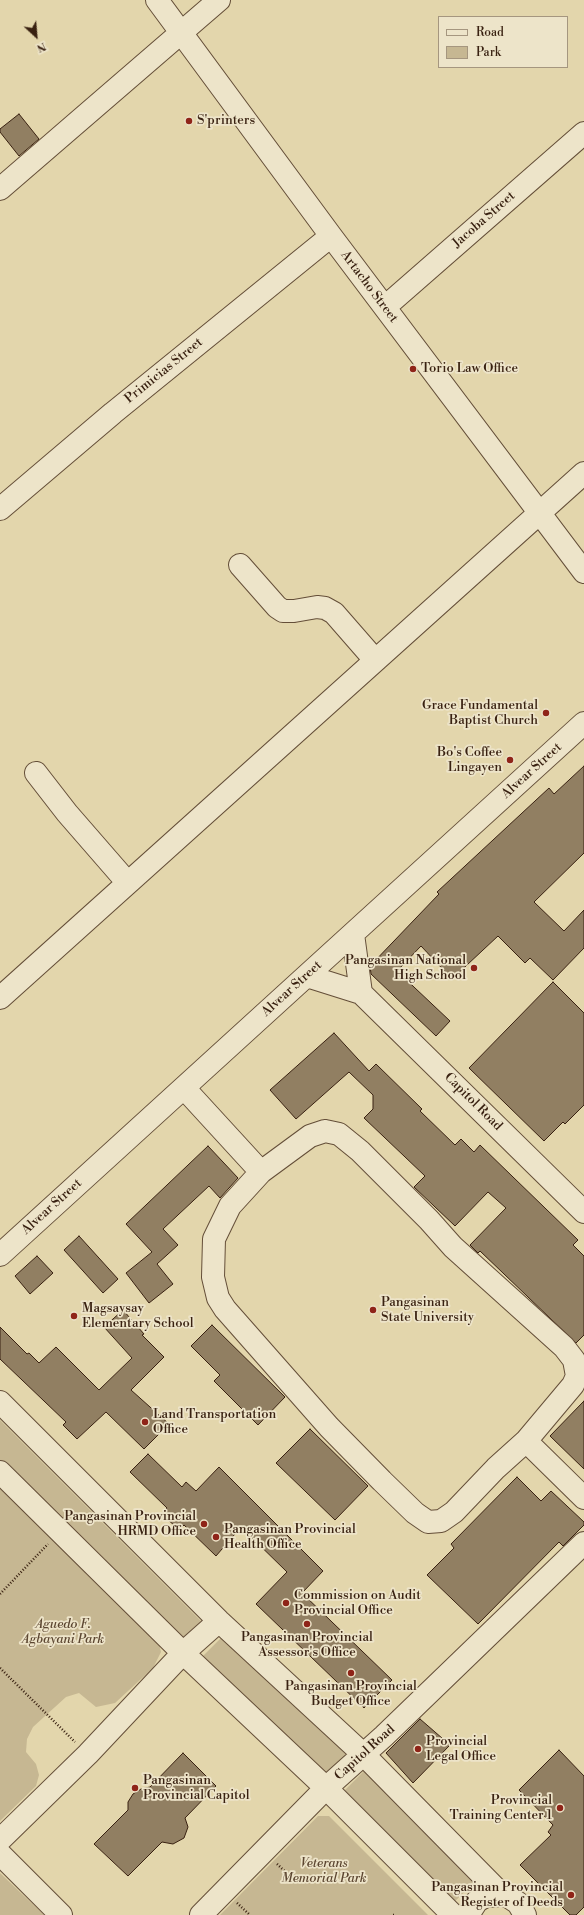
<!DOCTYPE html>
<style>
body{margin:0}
#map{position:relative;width:584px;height:1915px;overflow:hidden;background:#e3d6ac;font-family:"Libre Bodoni",serif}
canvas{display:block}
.legend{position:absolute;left:438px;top:16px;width:130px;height:52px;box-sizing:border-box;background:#ede4c9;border:1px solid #a5967f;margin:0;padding:5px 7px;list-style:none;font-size:12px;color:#392111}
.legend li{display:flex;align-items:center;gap:8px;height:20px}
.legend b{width:20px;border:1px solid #a5967f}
.north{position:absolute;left:16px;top:16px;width:40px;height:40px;-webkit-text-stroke:3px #ede4c9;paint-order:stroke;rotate:154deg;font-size:11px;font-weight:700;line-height:16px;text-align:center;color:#392111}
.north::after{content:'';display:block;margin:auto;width:14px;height:18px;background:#392111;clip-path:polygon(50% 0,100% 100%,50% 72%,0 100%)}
</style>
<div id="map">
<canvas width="584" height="1915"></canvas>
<ul class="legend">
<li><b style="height:5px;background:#ede4c9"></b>Road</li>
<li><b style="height:11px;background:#c6b792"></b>Park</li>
</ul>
<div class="north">N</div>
</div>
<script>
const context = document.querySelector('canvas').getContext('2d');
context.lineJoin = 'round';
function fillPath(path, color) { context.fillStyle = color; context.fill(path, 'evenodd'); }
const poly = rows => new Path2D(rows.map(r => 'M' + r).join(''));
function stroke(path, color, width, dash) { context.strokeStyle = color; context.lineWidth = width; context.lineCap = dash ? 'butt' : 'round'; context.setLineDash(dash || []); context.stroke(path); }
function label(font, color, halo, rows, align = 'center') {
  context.font = font + ' "Libre Bodoni",serif'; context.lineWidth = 3.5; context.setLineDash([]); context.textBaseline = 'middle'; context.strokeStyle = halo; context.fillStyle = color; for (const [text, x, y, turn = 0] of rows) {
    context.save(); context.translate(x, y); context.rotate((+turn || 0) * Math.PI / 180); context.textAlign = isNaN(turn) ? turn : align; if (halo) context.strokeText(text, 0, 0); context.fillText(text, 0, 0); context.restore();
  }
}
const green = poly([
 [0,1420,201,1621,179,1642,0,1464],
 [0,1483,158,1639,161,1652,153,1668,115,1703,96,1707,79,1693,66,1697,33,1727,27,1739,26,1752,36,1764,39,1775,36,1786,0,1821],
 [223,1636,346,1754,324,1776,201,1658],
 [364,1771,475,1882,452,1904,341,1794],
 [318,1816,329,1816,428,1915,220,1915],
 [0,1873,44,1915,0,1915]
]);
const building = poly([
 [19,114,39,139,19,156,0,132,0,129,19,114],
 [584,766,584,853,534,902,564,931,584,910,584,948,553,980,530,958,525,963,498,936,452,979,421,946,397,971,450,1021,436,1036,371,974,370,966,439,894,437,892,549,788,554,794,584,766],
 [553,982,584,1013,584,1105,565,1124,563,1122,544,1141,469,1068,553,982],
 [334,1033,369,1071,376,1064,422,1109,420,1111,455,1145,461,1139,474,1152,480,1145,578,1240,573,1245,584,1256,584,1335,576,1343,480,1251,478,1253,470,1245,506,1208,488,1192,455,1226,414,1187,425,1176,364,1118,373,1109,373,1095,349,1072,296,1119,270,1090,334,1033],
 [208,1146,238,1178,220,1198,209,1186,163,1229,178,1245,157,1264,173,1284,149,1303,126,1273,152,1252,126,1224,208,1146],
 [79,1236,118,1279,103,1293,64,1250,79,1236],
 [37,1256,53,1273,30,1294,15,1276,37,1256],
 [123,1310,144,1334,142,1335,164,1357,131,1390,169,1424,144,1449,106,1412,77,1439,63,1425,66,1422,0,1359,0,1327,27,1354,29,1353,39,1363,56,1347,99,1390,132,1358,104,1327,123,1310],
 [212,1325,285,1397,258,1425,214,1381,220,1375,191,1346,212,1325],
 [584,1401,584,1469,550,1436,584,1401],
 [310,1429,368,1486,335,1520,276,1463,310,1429],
 [148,1454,182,1487,186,1482,196,1491,219,1467,323,1571,302,1593,392,1680,364,1708,256,1604,287,1572,241,1527,216,1556,184,1525,179,1530,162,1514,167,1508,130,1472,148,1454],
 [517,1477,541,1501,551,1491,584,1522,584,1525,563,1546,559,1542,478,1624,427,1575,454,1548,451,1544,517,1477],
 [420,1719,450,1745,413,1783,386,1753,420,1719],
 [559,1750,584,1776,584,1907,576,1915,570,1915,520,1865,551,1835,548,1832,553,1825,519,1790,559,1750],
 [183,1753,216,1786,185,1818,188,1827,184,1838,173,1844,162,1842,128,1876,94,1844,128,1810,128,1802,133,1794,141,1789,150,1787,183,1753]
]);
const path = poly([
 [0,1594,48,1544],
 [0,1668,75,1742],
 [277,1864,290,1876],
 [237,1903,250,1915],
 [393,1915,394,1915]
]);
const minor = poly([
 [157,0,331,236,584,572],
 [0,189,219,0],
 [385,307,584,133],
 [0,509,113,413,331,236],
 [240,565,277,607,283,611,294,611,317,607,325,608,334,613,375,660],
 [36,773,67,813,127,882],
 [353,934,361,993],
 [307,976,361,993,584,1212],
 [0,998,584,473],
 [184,1088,261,1172],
 [325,1131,339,1134,360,1151,429,1220,453,1247,564,1347,574,1360,577,1376,573,1385,526,1441,496,1468,454,1512,441,1521,428,1522,415,1513,382,1481,329,1427,225,1309,218,1298,213,1277,214,1239,230,1206,261,1172,310,1136,325,1131],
 [0,1255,584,723],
 [0,1402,219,1621,364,1755,502,1895],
 [526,1441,584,1498],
 [0,1472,183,1653,326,1788,453,1915],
 [0,1840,88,1754,183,1653,219,1621],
 [0,1854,61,1915],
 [201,1915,326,1788,384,1736,584,1543],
 [468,1915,477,1901,486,1896,502,1895,509,1897,518,1903,525,1915]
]);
const markers = [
 [189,121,4,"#8f2418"],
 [413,369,4,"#8f2418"],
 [546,713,4,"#8f2418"],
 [510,760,4,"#8f2418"],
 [474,968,4,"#8f2418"],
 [373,1310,4,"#8f2418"],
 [74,1316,4,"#8f2418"],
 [145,1422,4,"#8f2418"],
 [204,1524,4,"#8f2418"],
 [216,1537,4,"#8f2418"],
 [286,1603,4,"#8f2418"],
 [307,1624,4,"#8f2418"],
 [351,1673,4,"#8f2418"],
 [418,1749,4,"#8f2418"],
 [135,1788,4,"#8f2418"],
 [560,1808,4,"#8f2418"],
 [571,1895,4,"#8f2418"]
];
const poiNames = [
 ["S'printers",197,121],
 ["Torio Law Office",421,369],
 ["Grace Fundamental",538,706,"right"],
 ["Baptist Church",538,721,"right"],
 ["Bo's Coffee",502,753,"right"],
 ["Lingayen",502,768,"right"],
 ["Pangasinan National",466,961,"right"],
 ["High School",466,976,"right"],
 ["Pangasinan",381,1303],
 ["State University",381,1318],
 ["Magsaysay",82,1309],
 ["Elementary School",82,1324],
 ["Land Transportation",153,1415],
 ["Office",153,1430],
 ["Pangasinan Provincial",196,1517,"right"],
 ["HRMD Office",196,1532,"right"],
 ["Pangasinan Provincial",224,1530],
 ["Health Office",224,1545],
 ["Commission on Audit",294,1596],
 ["Provincial Office",294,1611],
 ["Pangasinan Provincial",307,1638,"center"],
 ["Assessor's Office",307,1653,"center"],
 ["Pangasinan Provincial",351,1687,"center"],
 ["Budget Office",351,1702,"center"],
 ["Provincial",426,1742],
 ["Legal Office",426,1757],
 ["Pangasinan",143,1781],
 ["Provincial Capitol",143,1796],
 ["Provincial",552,1801,"right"],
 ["Training Center 1",552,1816,"right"],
 ["Pangasinan Provincial",563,1888,"right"],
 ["Register of Deeds",563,1903,"right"]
];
const streetNames = [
 ["Jacoba Street",484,220,-41],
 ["Artacho Street",369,287,53],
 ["Primicias Street",164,371,-39],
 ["Alvear Street",532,771,-42],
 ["Alvear Street",292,989,-42],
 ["Capitol Road",473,1102,45],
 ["Alvear Street",52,1207,-42],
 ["Capitol Road",365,1753,-42]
];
const parkNames = [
 ["Aguedo F.",63,1625],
 ["Agbayani Park",63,1640],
 ["Veterans",324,1864],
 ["Memorial Park",324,1879]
];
fillPath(green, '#c6b792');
fillPath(building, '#917f62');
stroke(building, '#392111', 1);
stroke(minor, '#644e38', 24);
stroke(path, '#392111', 2.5, [1, 2]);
stroke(minor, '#ede4c9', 22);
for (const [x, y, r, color] of markers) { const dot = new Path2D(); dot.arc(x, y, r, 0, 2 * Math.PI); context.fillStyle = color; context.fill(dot); stroke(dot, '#ede4c9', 1.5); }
label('13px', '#392111', '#ede4c9', poiNames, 'left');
label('13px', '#392111', '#ede4c9', streetNames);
label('italic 13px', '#5c4631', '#ede4c9', parkNames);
</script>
